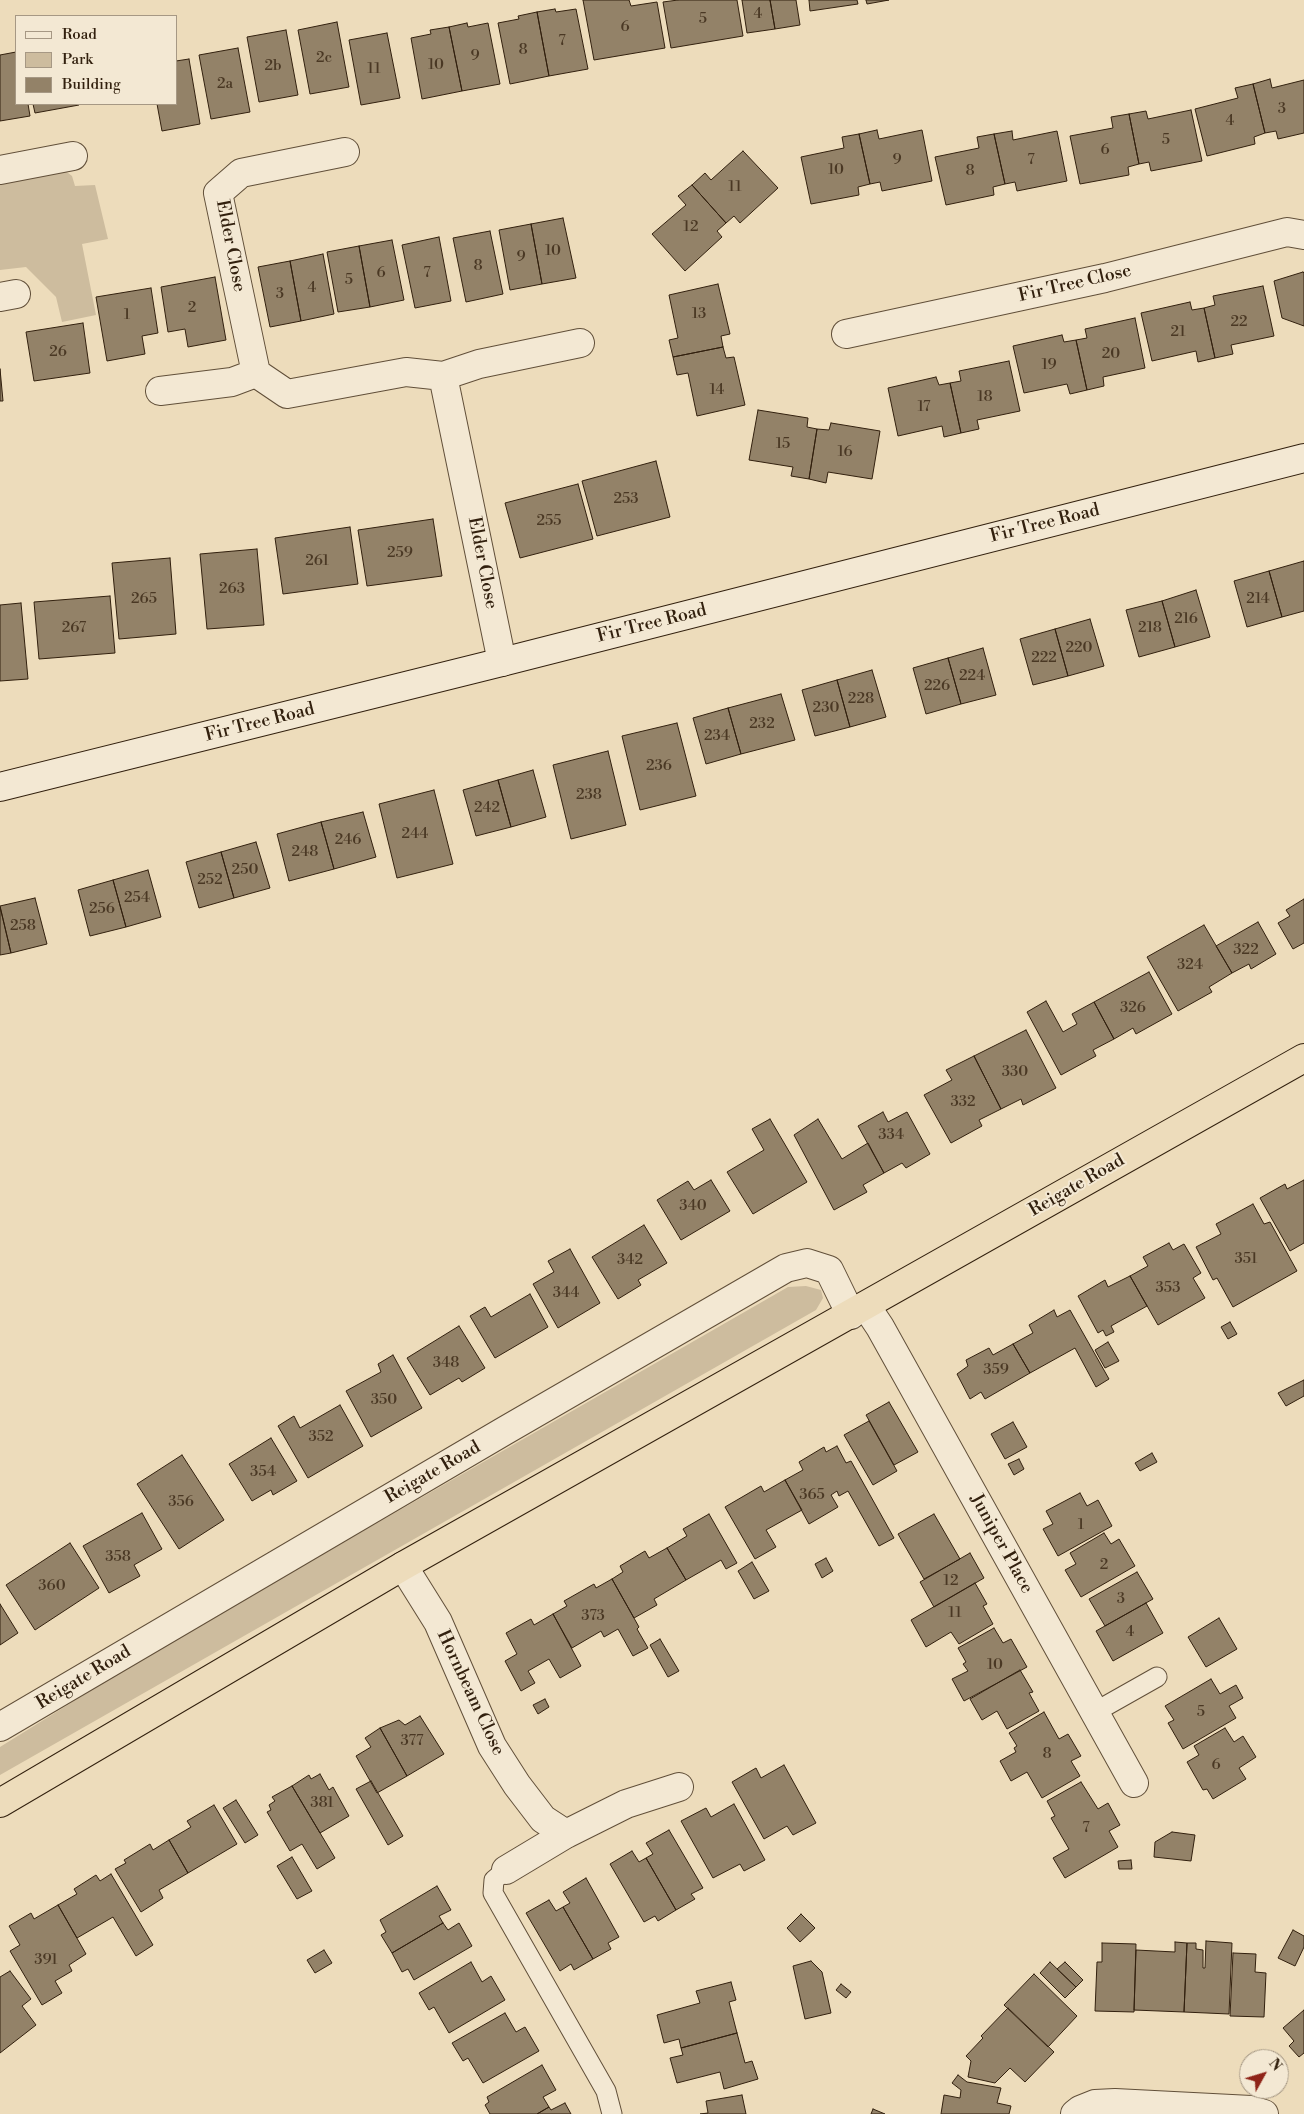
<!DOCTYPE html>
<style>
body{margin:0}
#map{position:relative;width:1304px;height:2114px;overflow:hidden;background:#eddcbb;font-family:"Libre Bodoni",serif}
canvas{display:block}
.legend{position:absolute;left:15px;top:15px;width:162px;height:90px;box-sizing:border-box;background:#f3e8d3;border:1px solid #a69884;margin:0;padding:6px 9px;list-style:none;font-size:15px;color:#32200e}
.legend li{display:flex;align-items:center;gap:10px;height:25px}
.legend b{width:25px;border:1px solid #a69884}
.north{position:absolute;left:1239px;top:2049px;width:50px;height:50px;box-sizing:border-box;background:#f3e8d3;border:1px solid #a69884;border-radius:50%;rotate:51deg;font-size:14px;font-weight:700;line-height:20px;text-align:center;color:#32200e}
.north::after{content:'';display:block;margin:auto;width:18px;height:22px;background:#8f2418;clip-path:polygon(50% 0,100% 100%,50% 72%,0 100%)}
</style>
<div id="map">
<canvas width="1304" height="2114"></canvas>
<ul class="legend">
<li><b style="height:6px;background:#f3e8d3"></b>Road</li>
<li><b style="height:14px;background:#cdbc9e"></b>Park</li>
<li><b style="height:14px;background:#938268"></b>Building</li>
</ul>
<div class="north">N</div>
</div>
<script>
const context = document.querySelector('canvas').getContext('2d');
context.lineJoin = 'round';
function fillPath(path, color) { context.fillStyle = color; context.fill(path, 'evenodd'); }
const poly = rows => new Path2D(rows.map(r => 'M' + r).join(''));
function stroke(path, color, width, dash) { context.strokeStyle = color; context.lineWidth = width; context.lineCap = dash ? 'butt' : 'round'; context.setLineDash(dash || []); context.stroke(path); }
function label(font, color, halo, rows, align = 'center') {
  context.font = font + ' "Libre Bodoni",serif'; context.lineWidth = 4; context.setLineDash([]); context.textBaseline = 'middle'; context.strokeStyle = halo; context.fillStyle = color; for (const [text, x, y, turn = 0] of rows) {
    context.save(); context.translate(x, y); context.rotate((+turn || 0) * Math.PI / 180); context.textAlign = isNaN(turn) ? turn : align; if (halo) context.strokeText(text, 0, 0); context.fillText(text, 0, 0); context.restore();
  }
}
const green = poly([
 [63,169,72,176,75,186,95,185,108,239,82,244,96,315,62,322,56,297,26,267,0,270,0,179],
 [806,1286,821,1290,823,1298,816,1310,0,1775,0,1747,156,1650,788,1287]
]);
const building = poly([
 [583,0,629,0,631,6,657,2,665,48,594,60,583,0],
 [678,0,737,0,743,36,671,48,663,2,678,0],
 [742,0,770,0,775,29,747,33,742,0],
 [770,0,796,0,800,25,775,29,770,0],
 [809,0,857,0,858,4,810,11,809,0],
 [866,0,889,0,867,4,866,0],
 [555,9,556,12,576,9,588,69,549,76,537,12,555,9],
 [537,12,549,76,510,84,498,23,519,19,518,16,537,12],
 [337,22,349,87,310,94,298,30,337,22],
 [467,23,468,27,488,23,500,84,462,91,449,27,467,23],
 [449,27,462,91,422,99,411,38,431,34,430,30,449,27],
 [286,30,298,95,259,102,247,37,286,30],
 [387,33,400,98,361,105,349,40,387,33],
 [238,48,250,112,211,119,199,55,238,48],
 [16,52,16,104,28,104,30,116,0,121,0,55,16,52],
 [189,59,200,124,162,131,157,104,176,104,176,61,189,59],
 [1270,79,1272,88,1304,80,1304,133,1278,139,1276,131,1265,133,1253,84,1270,79],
 [1253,84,1265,133,1254,137,1255,144,1207,156,1195,109,1238,98,1235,88,1253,84],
 [33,104,79,104,79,105,35,113,33,104],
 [1191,110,1202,161,1151,171,1149,162,1139,164,1129,114,1146,111,1148,119,1191,110],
 [1129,114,1139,164,1128,167,1129,175,1080,184,1070,136,1113,128,1111,117,1129,114],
 [877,130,879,139,922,130,932,181,882,191,880,182,870,184,859,134,877,130],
 [1012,131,1013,140,1057,131,1067,181,1017,191,1015,182,1005,184,994,134,1012,131],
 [859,134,870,184,858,187,859,195,811,204,801,157,844,148,842,137,859,134],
 [994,134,1005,184,993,187,994,195,946,205,935,157,979,148,977,137,994,134],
 [743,151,778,188,740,223,734,216,726,223,692,185,705,173,711,180,743,151],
 [692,185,726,223,717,231,722,237,685,271,652,234,686,205,678,196,692,185],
 [563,218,576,278,542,284,531,224,563,218],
 [531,224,542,284,510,290,499,230,531,224],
 [490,231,503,294,466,302,453,238,490,231],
 [439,237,451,301,415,308,402,245,439,237],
 [392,240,404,300,370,307,359,246,392,240],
 [359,246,370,307,338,312,327,252,359,246],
 [323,254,334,314,301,321,290,261,323,254],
 [290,261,301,321,270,327,258,267,290,261],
 [1303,272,1304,273,1304,326,1282,318,1274,281,1303,272],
 [215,277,226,340,188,347,185,329,168,332,161,287,215,277],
 [718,284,730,334,721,336,723,347,673,357,669,340,678,338,669,295,718,284],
 [1263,286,1274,336,1231,345,1233,354,1215,358,1204,308,1215,305,1213,296,1263,286],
 [151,288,158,333,142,336,145,354,107,361,96,297,151,288],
 [1190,302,1192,310,1204,308,1215,358,1198,362,1196,351,1152,361,1141,313,1190,302],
 [1135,318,1145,368,1103,377,1104,386,1087,390,1076,340,1087,338,1085,329,1135,318],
 [83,323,90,373,34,381,26,332,83,323],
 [1062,335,1064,342,1076,340,1087,390,1070,394,1067,384,1024,393,1013,346,1062,335],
 [723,347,726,358,734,357,745,405,697,416,688,373,677,375,673,357,723,347],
 [1009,361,1020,411,977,420,979,429,961,433,950,383,961,381,959,371,1009,361],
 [0,369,3,401,0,401,0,369],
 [936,377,939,385,950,383,961,433,944,437,942,426,898,436,888,388,936,377],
 [758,410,808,418,807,427,817,429,809,479,791,476,793,467,749,460,758,410],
 [831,423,880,431,872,479,828,472,826,483,809,479,817,429,829,430,831,423],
 [656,461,670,517,597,536,582,481,656,461],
 [578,484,593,539,520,558,505,503,578,484],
 [433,519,442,576,367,586,358,530,433,519],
 [350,527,358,584,283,594,275,538,350,527],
 [257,549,264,625,207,629,200,554,257,549],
 [170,558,176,634,119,639,112,563,170,558],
 [1304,561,1304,611,1282,617,1269,571,1304,561],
 [1269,571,1282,617,1247,627,1234,581,1269,571],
 [1196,590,1210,637,1175,647,1162,601,1196,590],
 [110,596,115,653,39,659,34,602,110,596],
 [1162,601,1175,647,1139,657,1126,610,1162,601],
 [21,603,28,679,0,681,0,605,21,603],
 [1090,619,1104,666,1068,676,1055,629,1090,619],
 [1055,629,1068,676,1033,685,1020,639,1055,629],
 [983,648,996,695,961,704,948,658,983,648],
 [948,658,961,704,926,714,913,668,948,658],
 [872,670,886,717,850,727,837,680,872,670],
 [837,680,850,727,815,736,802,690,837,680],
 [781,694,795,740,741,754,728,708,781,694],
 [728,708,741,754,706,764,693,718,728,708],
 [677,723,696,796,640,810,622,736,677,723],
 [608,751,626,825,571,839,553,765,608,751],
 [533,770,546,817,511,827,498,780,533,770],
 [498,780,511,827,476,836,463,790,498,780],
 [434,790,453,864,397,878,379,804,434,790],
 [363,812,376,857,334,869,321,822,363,812],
 [321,822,334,869,289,881,277,834,321,822],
 [256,842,270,888,234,898,221,852,256,842],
 [221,852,234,898,199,908,186,862,221,852],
 [148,870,161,917,126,927,113,880,148,870],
 [113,880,126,927,90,936,78,890,113,880],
 [35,898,47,944,11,953,0,906,35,898],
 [1304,899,1304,943,1293,949,1278,923,1290,916,1286,910,1304,899],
 [0,907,11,953,0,955,0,907],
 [1258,922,1276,954,1251,969,1249,964,1232,973,1216,946,1258,922],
 [1204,925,1232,973,1209,987,1212,992,1178,1011,1147,957,1204,925],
 [1149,972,1172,1014,1136,1034,1133,1028,1114,1039,1094,1002,1149,972],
 [1046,1001,1063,1032,1077,1024,1072,1014,1094,1002,1114,1039,1093,1050,1096,1056,1061,1075,1027,1012,1046,1001],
 [1026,1030,1056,1088,1023,1105,1021,1099,1001,1109,974,1056,1026,1030],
 [974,1056,1001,1109,979,1120,982,1126,951,1143,924,1095,952,1080,946,1070,974,1056],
 [883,1112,888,1122,907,1112,930,1154,906,1168,902,1163,884,1173,858,1126,883,1112],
 [770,1119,807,1182,753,1214,727,1172,764,1150,752,1129,770,1119],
 [818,1119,842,1159,868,1143,884,1173,863,1185,867,1192,834,1210,794,1135,818,1119],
 [711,1180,730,1211,681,1240,657,1200,688,1181,694,1190,711,1180],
 [1304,1180,1304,1243,1290,1251,1260,1198,1285,1184,1287,1189,1304,1180],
 [1253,1204,1264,1224,1270,1222,1297,1271,1233,1307,1217,1278,1213,1280,1196,1247,1221,1234,1216,1224,1253,1204],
 [644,1225,667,1263,638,1280,641,1285,618,1299,592,1257,644,1225],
 [1169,1243,1173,1250,1184,1244,1201,1273,1193,1278,1205,1298,1158,1325,1130,1276,1148,1266,1143,1257,1169,1243],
 [570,1249,600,1303,558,1328,533,1284,554,1272,548,1261,570,1249],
 [1130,1276,1147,1306,1111,1326,1114,1332,1106,1336,1103,1330,1098,1333,1078,1296,1105,1280,1108,1287,1130,1276],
 [530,1294,548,1327,495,1358,470,1316,485,1307,491,1317,530,1294],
 [1054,1310,1057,1317,1070,1310,1109,1379,1096,1387,1075,1348,1030,1373,1013,1344,1033,1333,1029,1325,1054,1310],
 [1230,1322,1237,1334,1228,1339,1221,1327,1230,1322],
 [459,1326,485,1368,462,1382,459,1378,430,1395,407,1358,459,1326],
 [1108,1342,1119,1361,1105,1368,1095,1350,1108,1342],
 [1013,1344,1030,1373,985,1399,981,1392,970,1399,957,1374,968,1366,966,1360,989,1348,993,1355,1013,1344],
 [393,1355,422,1408,371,1437,346,1391,381,1372,378,1364,393,1355],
 [1304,1380,1304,1396,1286,1406,1278,1393,1304,1380],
 [889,1402,918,1452,894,1465,866,1415,889,1402],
 [340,1405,363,1446,308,1478,278,1426,294,1416,300,1428,340,1405],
 [869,1421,897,1471,873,1485,844,1435,869,1421],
 [1013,1422,1027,1447,1005,1459,991,1434,1013,1422],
 [271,1438,297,1481,273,1495,271,1490,252,1501,229,1464,271,1438],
 [837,1446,846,1463,851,1461,894,1538,879,1546,848,1491,839,1496,837,1491,831,1495,838,1507,809,1524,785,1480,803,1470,799,1462,824,1447,826,1452,837,1446],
 [1152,1453,1157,1462,1140,1471,1135,1463,1152,1453],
 [182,1455,224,1520,179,1549,137,1484,182,1455],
 [1019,1459,1024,1469,1014,1475,1008,1464,1019,1459],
 [785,1480,802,1510,766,1530,776,1547,755,1559,725,1507,761,1486,764,1492,785,1480],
 [1080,1493,1087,1506,1098,1500,1112,1526,1058,1556,1043,1529,1053,1524,1046,1511,1080,1493],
 [142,1513,162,1549,134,1565,140,1576,109,1593,83,1546,142,1513],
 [709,1514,737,1563,726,1569,721,1560,686,1580,667,1548,687,1536,683,1529,709,1514],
 [934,1514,960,1559,924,1579,898,1534,934,1514],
 [1104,1533,1111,1544,1119,1539,1135,1566,1081,1597,1065,1570,1076,1564,1070,1553,1104,1533],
 [70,1543,99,1588,35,1630,6,1585,70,1543],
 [667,1548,686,1580,654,1599,657,1605,634,1618,612,1579,623,1572,620,1566,645,1551,649,1558,667,1548],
 [970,1553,984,1578,934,1607,920,1582,970,1553],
 [826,1558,833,1571,822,1578,815,1564,826,1558],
 [752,1562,769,1591,754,1599,738,1571,752,1562],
 [1137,1572,1153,1599,1105,1626,1089,1599,1137,1572],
 [612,1579,639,1627,637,1629,648,1648,633,1656,618,1629,604,1637,601,1631,572,1648,553,1614,567,1606,564,1601,594,1584,596,1588,612,1579],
 [975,1583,987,1604,983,1606,993,1624,959,1644,951,1632,926,1647,911,1620,975,1583],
 [1146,1603,1163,1633,1113,1661,1096,1631,1146,1603],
 [0,1604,18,1633,0,1645,0,1604],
 [553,1614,581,1666,560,1678,549,1659,528,1671,535,1683,521,1691,505,1661,517,1654,506,1633,531,1619,534,1625,553,1614],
 [1219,1618,1237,1649,1206,1667,1188,1637,1219,1618],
 [994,1628,1003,1643,1011,1639,1027,1667,964,1701,952,1679,968,1671,963,1664,966,1662,958,1648,994,1628],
 [660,1639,679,1671,668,1677,650,1645,660,1639],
 [1020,1670,1033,1692,1029,1693,1039,1711,1007,1729,997,1711,982,1720,970,1699,1020,1670],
 [1211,1679,1220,1694,1236,1685,1243,1698,1229,1706,1236,1718,1183,1749,1168,1723,1174,1720,1165,1706,1211,1679],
 [545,1699,549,1707,538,1714,533,1705,545,1699],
 [1044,1712,1059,1739,1068,1734,1081,1756,1071,1761,1080,1776,1042,1798,1027,1772,1011,1781,1000,1761,1016,1752,1014,1748,1017,1746,1009,1733,1044,1712],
 [420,1716,444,1754,407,1776,380,1728,399,1720,405,1725,420,1716],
 [380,1728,407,1776,377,1793,356,1756,371,1747,365,1738,380,1728],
 [1225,1728,1234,1742,1243,1736,1256,1757,1239,1768,1246,1779,1213,1799,1207,1789,1203,1790,1187,1762,1199,1755,1194,1746,1225,1728],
 [784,1765,816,1823,793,1835,787,1826,764,1839,732,1782,756,1768,761,1778,784,1765],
 [320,1774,329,1790,333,1787,349,1816,320,1833,292,1786,309,1775,311,1779,320,1774],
 [371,1781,403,1836,388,1845,356,1789,371,1781],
 [1081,1782,1098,1809,1108,1803,1120,1825,1109,1831,1118,1847,1065,1878,1053,1858,1069,1849,1051,1818,1055,1816,1047,1801,1081,1782],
 [292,1786,335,1858,317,1869,302,1844,290,1851,267,1812,271,1810,269,1805,275,1801,272,1797,292,1786],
 [236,1800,258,1835,245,1843,223,1808,236,1800],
 [734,1804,765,1860,744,1871,740,1864,713,1878,681,1821,706,1808,711,1817,734,1804],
 [214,1805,237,1844,188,1873,169,1840,191,1827,187,1821,214,1805],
 [669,1830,703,1888,691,1894,695,1899,676,1910,646,1858,653,1854,646,1843,669,1830],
 [1172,1832,1195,1835,1191,1861,1154,1857,1155,1842,1172,1832],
 [169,1840,188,1873,159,1890,163,1898,141,1912,115,1869,126,1863,124,1860,150,1844,153,1850,169,1840],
 [632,1851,639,1862,646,1858,676,1910,658,1921,655,1916,644,1922,610,1864,632,1851],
 [292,1857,312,1891,297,1899,277,1866,292,1857],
 [1131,1860,1132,1869,1119,1869,1118,1861,1131,1860],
 [111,1874,153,1945,136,1956,113,1917,77,1938,58,1905,77,1894,74,1889,96,1875,100,1881,111,1874],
 [586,1878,619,1937,608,1943,611,1949,593,1959,563,1907,570,1903,563,1892,586,1878],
 [437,1886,451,1910,439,1916,443,1923,392,1953,381,1935,386,1932,380,1920,437,1886],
 [549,1900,556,1911,563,1907,593,1959,574,1970,571,1964,560,1971,526,1913,549,1900],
 [58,1905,86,1954,69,1965,72,1971,55,1981,62,1993,42,2005,10,1951,20,1945,9,1926,31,1913,34,1919,58,1905],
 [801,1914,815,1928,800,1942,787,1928,801,1914],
 [443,1923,448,1930,459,1923,472,1946,414,1980,408,1969,402,1972,392,1953,443,1923],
 [1293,1930,1304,1936,1304,1947,1295,1966,1278,1958,1293,1930],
 [1206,1941,1232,1943,1229,2014,1184,2012,1187,1943,1196,1943,1196,1949,1203,1950,1203,1968,1205,1968,1206,1941],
 [1175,1942,1187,1943,1184,2012,1134,2010,1136,1950,1175,1952,1175,1942],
 [1102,1943,1136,1944,1134,2012,1095,2011,1097,1962,1102,1962,1102,1943],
 [324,1950,332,1963,315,1973,307,1960,324,1950],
 [1233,1953,1256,1954,1255,1972,1266,1973,1264,2017,1230,2016,1233,1953],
 [811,1961,822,1972,831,2013,805,2019,793,1966,811,1961],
 [471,1962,482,1982,491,1976,505,2000,449,2033,434,2007,429,2010,419,1993,471,1962],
 [1050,1962,1076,1987,1065,1998,1040,1973,1050,1962],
 [1065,1962,1083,1980,1076,1987,1057,1969,1065,1962],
 [10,1971,31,1999,22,2006,36,2025,0,2053,0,1977,10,1971],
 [1034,1974,1077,2016,1048,2047,1004,2005,1034,1974],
 [731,1982,736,2000,729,2002,737,2033,681,2048,679,2039,664,2043,657,2015,700,2003,696,1991,731,1982],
 [841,1984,851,1992,846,1998,836,1990,841,1984],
 [1008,2008,1054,2052,1025,2082,1010,2068,995,2083,968,2077,971,2061,966,2056,983,2038,981,2036,1008,2008],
 [1304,2010,1304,2053,1299,2057,1289,2046,1294,2041,1283,2028,1304,2010],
 [505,2013,516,2032,525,2027,539,2051,483,2083,468,2058,463,2061,452,2043,505,2013],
 [737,2033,745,2063,752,2061,758,2079,724,2089,720,2072,677,2083,670,2058,683,2055,681,2048,737,2033],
 [542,2065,556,2090,543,2097,549,2107,537,2114,490,2114,485,2105,489,2102,487,2097,542,2065],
 [958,2075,967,2082,1001,2088,997,2103,1011,2106,1009,2114,941,2114,944,2095,960,2098,961,2090,952,2083,958,2075],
 [742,2095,746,2114,700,2114,708,2113,706,2101,742,2095],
 [565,2103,571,2114,537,2114,549,2107,551,2110,565,2103],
 [873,2109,885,2114,871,2114,873,2109]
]);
const service = poly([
 [1095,1712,1157,1677],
 [506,1870,494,1880,493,1893,606,2091,612,2114]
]);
const minor = poly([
 [0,170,73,156],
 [0,297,16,294],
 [846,334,1105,278,1287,232,1304,235],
 [256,373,218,193,241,173,345,152],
 [443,376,502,662],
 [160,391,232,382,256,373,287,394,406,372,443,376,479,364,580,343],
 [866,1306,880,1327,1134,1783],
 [403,1566,438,1622,492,1746,517,1785,543,1819,566,1834],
 [0,1727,506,1430,786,1268,807,1263,829,1270,851,1315],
 [506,1870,566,1834,626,1804,679,1787],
 [1075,2114,1080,2110,1095,2104,1115,2103,1251,2110,1264,2114]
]);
const secondary = poly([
 [0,787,502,662,1304,458]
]);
const trunk = poly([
 [0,1803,403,1566,1304,1058]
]);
const numberNames = [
 ["4",758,14],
 ["5",703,19],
 ["6",625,27],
 ["7",562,41],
 ["8",523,50],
 ["9",475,56],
 ["2c",324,58],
 ["10",436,65],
 ["2b",273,66],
 ["11",374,69],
 ["2a",225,84],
 ["3",1282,109],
 ["4",1230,121],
 ["5",1166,140],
 ["6",1105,150],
 ["9",897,160],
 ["7",1031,160],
 ["10",836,170],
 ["8",970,171],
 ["11",735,187],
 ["12",691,227],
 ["10",553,251],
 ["9",521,257],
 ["8",478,266],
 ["6",381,273],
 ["7",427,273],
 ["5",349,280],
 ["4",312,288],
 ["3",280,294],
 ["2",192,308],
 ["13",699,314],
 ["1",127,315],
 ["22",1239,322],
 ["21",1178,332],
 ["26",58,352],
 ["20",1111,354],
 ["19",1049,365],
 ["14",717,390],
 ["18",985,397],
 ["17",924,407],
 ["15",783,444],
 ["16",845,452],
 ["253",626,499],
 ["255",549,521],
 ["259",400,553],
 ["261",317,561],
 ["263",232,589],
 ["265",144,599],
 ["214",1258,599],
 ["216",1186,619],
 ["267",74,628],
 ["218",1150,628],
 ["220",1079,648],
 ["222",1044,658],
 ["224",972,676],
 ["226",937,686],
 ["228",861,699],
 ["230",826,708],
 ["232",762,724],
 ["234",717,736],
 ["236",659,766],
 ["238",589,795],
 ["242",487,808],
 ["244",415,834],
 ["246",348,840],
 ["248",305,852],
 ["250",245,870],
 ["252",210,880],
 ["254",137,898],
 ["256",102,909],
 ["258",23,926],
 ["322",1246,950],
 ["324",1190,965],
 ["326",1133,1008],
 ["330",1015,1072],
 ["332",963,1102],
 ["334",891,1135],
 ["340",693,1206],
 ["351",1246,1259],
 ["342",630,1260],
 ["353",1168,1288],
 ["344",566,1293],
 ["348",446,1363],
 ["359",996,1370],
 ["350",384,1400],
 ["352",321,1437],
 ["354",263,1472],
 ["365",812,1495],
 ["356",181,1502],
 ["1",1081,1525],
 ["358",118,1557],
 ["2",1104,1565],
 ["12",951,1581],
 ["360",52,1586],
 ["3",1121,1599],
 ["11",955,1613],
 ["373",593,1616],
 ["4",1130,1632],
 ["10",995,1665],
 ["5",1201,1712],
 ["377",412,1741],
 ["8",1047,1754],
 ["6",1216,1765],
 ["381",322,1803],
 ["7",1086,1828],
 ["391",46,1960]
];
const streetNames = [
 ["Elder Close",230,246,79],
 ["Fir Tree Close",1075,284,-13],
 ["Fir Tree Road",1045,524,-14],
 ["Elder Close",482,563,79],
 ["Fir Tree Road",652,624,-14],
 ["Fir Tree Road",260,723,-14],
 ["Reigate Road",1077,1186,-30],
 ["Reigate Road",433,1473,-30],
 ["Juniper Place",1001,1544,61],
 ["Reigate Road",84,1678,-31],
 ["Hornbeam Close",470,1693,65]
];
fillPath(green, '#cdbc9e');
fillPath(building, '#938268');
stroke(building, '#32200e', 1);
stroke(service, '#614f39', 21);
stroke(minor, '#614f39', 30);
stroke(secondary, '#32200e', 30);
stroke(trunk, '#32200e', 30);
stroke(service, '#f3e8d3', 19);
stroke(minor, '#f3e8d3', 28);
stroke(secondary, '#f3e8d3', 28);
stroke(trunk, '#eddcbb', 28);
label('15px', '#4a3824', null, numberNames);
label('18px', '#32200e', '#f3e8d3', streetNames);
</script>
